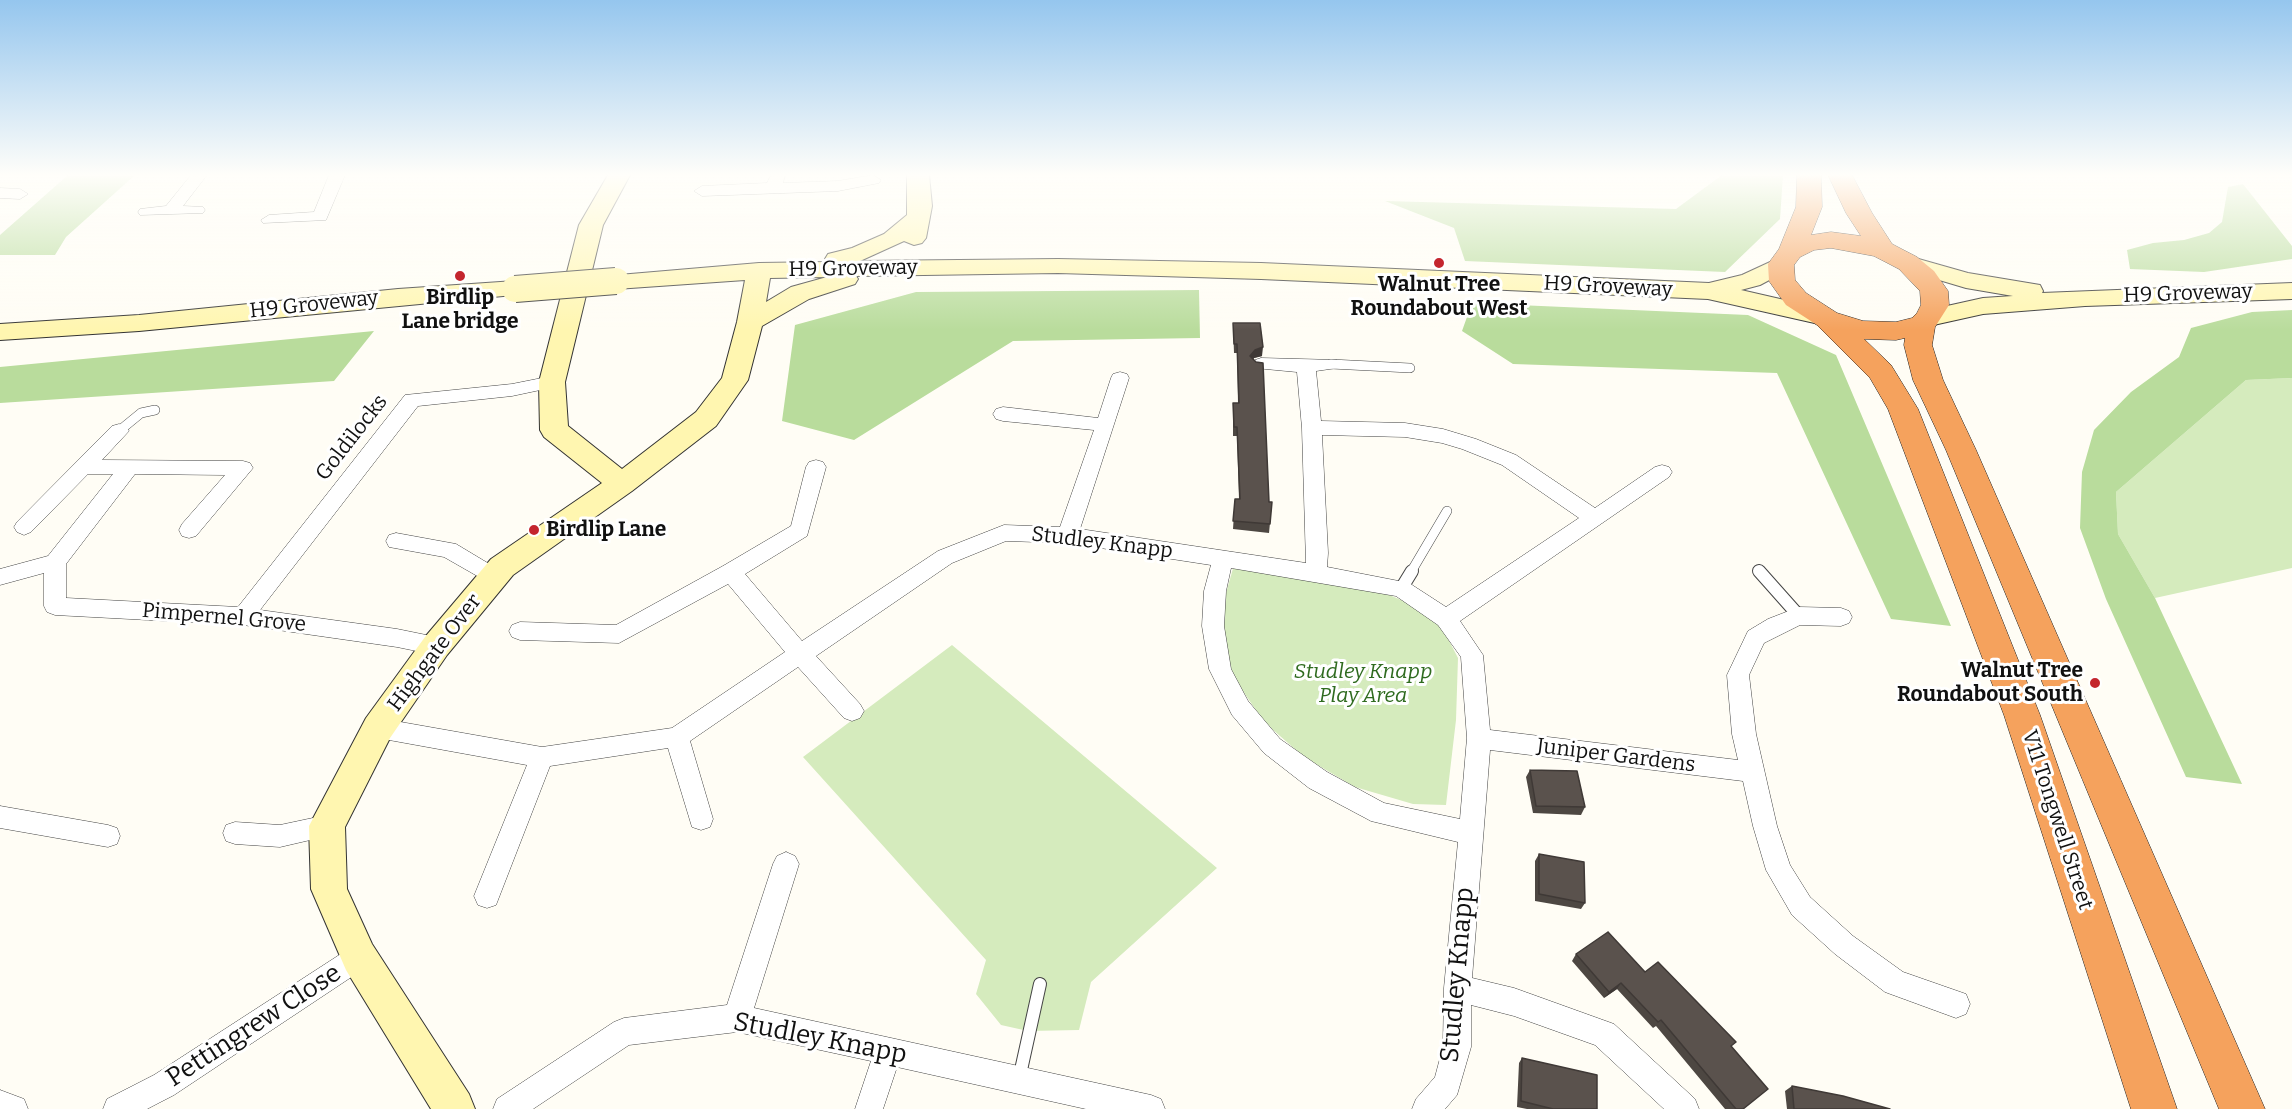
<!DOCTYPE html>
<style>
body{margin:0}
canvas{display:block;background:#fffdf5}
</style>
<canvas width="2292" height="1109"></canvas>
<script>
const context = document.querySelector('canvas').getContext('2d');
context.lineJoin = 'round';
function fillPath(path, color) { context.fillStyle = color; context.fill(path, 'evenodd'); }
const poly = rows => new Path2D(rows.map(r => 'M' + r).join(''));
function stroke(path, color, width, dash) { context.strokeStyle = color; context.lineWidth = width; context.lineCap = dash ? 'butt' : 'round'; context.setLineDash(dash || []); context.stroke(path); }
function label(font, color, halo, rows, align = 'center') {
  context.font = font + ' Bitter,serif'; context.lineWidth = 6; context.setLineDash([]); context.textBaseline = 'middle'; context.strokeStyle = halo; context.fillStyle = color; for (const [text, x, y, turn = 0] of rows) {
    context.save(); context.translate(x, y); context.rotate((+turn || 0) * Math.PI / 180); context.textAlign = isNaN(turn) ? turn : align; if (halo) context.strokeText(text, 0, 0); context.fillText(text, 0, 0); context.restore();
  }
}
const green = poly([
 [2292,378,2292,568,2155,598,2118,534,2116,492,2246,380],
 [1234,565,1377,590,1416,606,1443,629,1458,658,1456,720,1446,805,1413,804,1355,787,1304,757,1264,722,1234,678,1223,640,1222,607],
 [952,645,1217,868,1091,982,1079,1030,1028,1031,1001,1025,976,994,986,960,803,757]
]);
const forest = poly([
 [68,175,135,175,66,237,55,255,0,255,0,235],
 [1722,175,1783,175,1780,219,1725,272,1465,261,1454,228,1385,201,1676,209],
 [2243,184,2292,246,2292,259,2204,272,2130,269,2127,250,2153,243,2184,240,2209,233,2222,222,2228,187],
 [1199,290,1200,338,1013,341,854,440,782,421,795,325,916,292],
 [1472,303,1748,315,1836,355,1951,626,1891,619,1777,373,1513,364,1462,331],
 [2292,310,2292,378,2246,380,2116,492,2118,534,2155,598,2242,784,2186,777,2106,599,2080,528,2082,472,2094,430,2131,392,2179,357,2191,328,2252,312],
 [374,331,334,381,0,403,0,367]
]);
const laneFar1 = poly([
 [1331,364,1410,368],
 [119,431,141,413,155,410],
 [1411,572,1447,511]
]);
const lane = poly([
 [1759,571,1799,616],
 [1401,589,1412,571],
 [1019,1079,1040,984]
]);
const street = poly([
 [191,175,207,175,183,206,203,207,205,210,203,213,140,215,138,212,140,209,166,206,191,175],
 [329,175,345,175,326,220,263,223,261,220,269,215,314,212,329,175],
 [771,175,785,175,783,183,838,181,873,175,881,180,879,183,838,191,702,196,694,191,702,186,767,183,771,175],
 [0,188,20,189,28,194,20,199,0,198,0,188],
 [1261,358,1337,360,1340,364,1337,368,1316,371,1321,421,1405,423,1443,429,1476,439,1516,455,1595,508,1655,467,1662,465,1669,467,1672,472,1669,477,1460,621,1483,655,1490,730,1738,760,1732,734,1727,675,1748,631,1768,619,1799,607,1841,608,1849,611,1852,617,1849,623,1841,626,1800,625,1764,643,1749,675,1756,734,1777,826,1790,865,1810,897,1853,936,1903,972,1966,994,1970,1004,1966,1014,1956,1018,1885,992,1835,954,1792,915,1766,870,1753,826,1743,781,1490,750,1472,978,1514,988,1614,1024,1695,1099,1699,1109,1664,1109,1595,1045,1514,1016,1471,1005,1471,1047,1457,1095,1445,1109,1412,1109,1416,1099,1435,1077,1443,1047,1444,988,1458,842,1371,821,1309,788,1264,753,1232,715,1209,669,1202,626,1204,591,1211,565,1068,543,1006,541,952,563,816,656,860,704,864,711,860,718,852,721,844,718,798,667,690,741,713,819,710,827,701,830,692,827,668,748,550,766,496,905,487,908,478,905,474,896,527,765,378,738,370,735,366,728,370,721,378,718,542,747,672,728,785,652,728,584,619,643,520,640,512,637,509,631,512,625,520,622,616,625,723,566,791,526,806,467,809,462,816,460,823,462,826,467,807,536,745,574,802,641,938,551,1004,525,1060,527,1094,430,1003,421,996,419,993,414,996,409,1003,407,1098,418,1111,378,1113,374,1120,372,1127,374,1129,378,1080,529,1306,563,1302,428,1297,372,1255,368,1252,364,1255,360,1261,358],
 [1322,435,1405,437,1442,443,1462,449,1502,465,1579,518,1446,607,1409,583,1327,567,1328,553,1322,435],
 [1231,568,1396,596,1438,625,1461,657,1467,738,1460,819,1384,803,1327,772,1280,739,1248,701,1231,669,1224,626,1226,591,1231,568],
 [552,376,559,378,561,382,559,386,512,396,418,406,260,610,397,629,436,637,444,640,447,646,444,652,436,655,397,647,243,625,55,615,47,612,44,606,44,573,0,585,0,569,48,556,113,474,88,474,31,532,24,535,17,532,14,527,17,522,112,426,119,424,126,426,129,431,102,460,243,461,250,463,253,468,196,536,189,538,182,536,179,530,182,524,225,475,135,474,66,564,66,598,238,607,405,395,512,384,552,376],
 [396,533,456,544,501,571,504,577,501,583,493,585,444,557,389,547,386,541,389,535,396,533],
 [0,806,108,825,117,828,120,836,117,844,108,847,0,828,0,806],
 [327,815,336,818,339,826,336,834,280,847,235,844,226,841,223,833,226,825,235,822,280,825,327,815],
 [786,852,795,856,799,864,754,1008,1151,1095,1161,1099,1165,1109,1086,1109,897,1067,883,1109,855,1109,871,1061,737,1032,629,1045,533,1109,493,1109,497,1099,614,1022,624,1018,727,1005,773,864,777,856,786,852],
 [359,944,368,948,372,957,368,966,174,1095,147,1109,103,1109,107,1099,154,1075,350,948,359,944],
 [0,1090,24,1099,28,1109,0,1109,0,1090]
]);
const secondary = poly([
 [608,175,630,175,603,225,565,382,568,426,622,469,696,412,722,378,737,322,745,280,616,289,607,286,604,281,607,276,759,263,827,262,825,259,828,254,852,248,884,234,907,215,907,175,929,175,932,206,926,238,922,243,914,245,904,241,860,261,1058,259,1261,263,1709,283,1742,275,1781,257,1790,259,1793,264,1790,269,1760,285,1741,290,1828,310,1832,316,1828,322,1819,324,1708,299,1261,279,1058,273,856,276,858,279,855,284,809,299,762,326,748,380,716,426,632,491,513,575,447,655,390,738,345,827,347,889,372,944,469,1094,475,1109,431,1109,346,970,311,889,309,826,366,718,425,637,491,559,602,483,544,437,540,430,539,382,579,225,608,175],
 [827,277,791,287,766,302,770,278,827,277],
 [1908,256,1968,273,2040,285,2043,291,2042,293,2292,283,2292,299,2085,306,1983,314,1929,326,1920,324,1916,318,1920,312,1983,298,2013,296,1966,288,1899,268,1896,263,1899,258,1908,256],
 [515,281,524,284,527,289,524,294,139,331,0,340,0,324,139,315,398,289,515,281]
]);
const highway = poly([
 [1797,175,1821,175,1822,207,1811,235,1831,232,1861,236,1846,213,1828,175,1852,175,1872,213,1892,244,1917,257,1934,271,1948,291,1949,305,1935,327,1932,345,1943,380,1976,450,2265,1109,2219,1109,1946,450,1913,380,1904,345,1905,338,1896,340,1864,339,1891,365,1918,409,2040,715,2177,1109,2131,1109,2004,715,1888,409,1870,378,1817,325,1786,305,1769,281,1768,264,1779,249,1796,207,1797,175],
 [1831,248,1874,256,1899,269,1920,291,1921,305,1917,313,1912,318,1896,322,1863,321,1837,313,1806,293,1795,280,1794,265,1800,257,1814,250,1831,248]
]);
const secondaryBridge = poly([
 [515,289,616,281]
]);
const wall = poly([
 [1233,323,1262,356,1254,358,1253,359,1269,502,1272,502,1269,533,1233,529,1235,499,1239,499,1237,436,1233,436,1233,403,1238,403,1237,353,1234,353],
 [1530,770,1585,807,1581,815,1533,813,1526,777],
 [1539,854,1585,903,1581,909,1535,901,1535,861],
 [1576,954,1645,972,1731,1047,1743,1109,1725,1109,1656,1026,1653,1028,1617,989,1604,998,1572,961],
 [1522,1058,1597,1109,1527,1109,1517,1107,1519,1063],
 [1792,1086,1890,1109,1787,1109,1785,1091]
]);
const shadedWall = poly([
 [1263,347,1262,356,1254,358,1250,364,1250,356,1255,350],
 [1621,983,1617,989,1604,998,1609,992]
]);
const building = poly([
 [1233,323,1260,323,1263,347,1255,350,1250,356,1256,362,1263,363,1269,502,1272,502,1270,524,1233,521,1235,499,1240,499,1237,427,1234,427,1233,403,1239,403,1237,344,1234,344,1233,323],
 [1530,770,1577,771,1585,807,1536,806,1530,770],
 [1539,854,1584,862,1585,903,1539,894,1539,854],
 [1608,932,1645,972,1658,962,1736,1042,1731,1046,1768,1089,1743,1109,1736,1109,1661,1020,1658,1022,1621,983,1609,992,1576,954,1608,932],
 [1522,1058,1597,1075,1597,1109,1553,1109,1521,1101,1522,1058],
 [1792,1086,1843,1096,1890,1109,1794,1109,1792,1086]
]);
const markers = [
 [1439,263,6,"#c4262e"],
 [460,276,6,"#c4262e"],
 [534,530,6,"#c4262e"],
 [2095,683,6,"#c4262e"]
];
const streetNames = [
 ["H9 Groveway",853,269,-1],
 ["H9 Groveway",1608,287,3],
 ["H9 Groveway",2188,294,-2],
 ["H9 Groveway",314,305,-6],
 ["Goldilocks",352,438,-52],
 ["Studley Knapp",1102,543,7],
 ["Pimpernel Grove",224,618,5],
 ["Highgate Over",435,653,-53],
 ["Juniper Gardens",1616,756,7],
 ["V11 Tongwell Street",2057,820,72]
];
const poiNames = [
 ["Walnut Tree",1439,285],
 ["Roundabout West",1439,309],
 ["Birdlip",460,298],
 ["Lane bridge",460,322],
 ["Birdlip Lane",546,530,"left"],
 ["Walnut Tree",2083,671,"right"],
 ["Roundabout South",2083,695,"right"]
];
const parkNames = [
 ["Studley Knapp",1363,672],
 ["Play Area",1363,696]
];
const nearStreetnames = [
 ["Studley Knapp",1458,975,-85],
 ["Pettingrew Close",254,1026,-33],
 ["Studley Knapp",820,1039,11]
];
fillPath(green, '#d5ebbd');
fillPath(forest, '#b9dc9c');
stroke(laneFar1, '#444', 10);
stroke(lane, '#444', 14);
stroke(street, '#444', 1);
stroke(secondary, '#333', 2);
stroke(highway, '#222', 1);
stroke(laneFar1, '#fff', 9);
stroke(lane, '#fff', 12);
fillPath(street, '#fff');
fillPath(secondary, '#fff6b0');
fillPath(highway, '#f5a25d');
stroke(secondaryBridge, '#333', 28, []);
stroke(secondaryBridge, '#fff6b0', 26);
fillPath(wall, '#4d4742');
fillPath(shadedWall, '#3f3936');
fillPath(building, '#5a524d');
stroke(building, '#3f3936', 1.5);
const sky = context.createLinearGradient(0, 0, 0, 330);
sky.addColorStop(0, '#95c6ee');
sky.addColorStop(0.53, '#fffefa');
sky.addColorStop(1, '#fffefa00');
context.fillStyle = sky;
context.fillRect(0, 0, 2292, 330);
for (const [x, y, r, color] of markers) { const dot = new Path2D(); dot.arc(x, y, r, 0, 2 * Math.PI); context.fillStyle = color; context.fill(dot); stroke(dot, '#fff', 2); }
label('21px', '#111', '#fff', streetNames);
label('bold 21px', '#111', '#fff', poiNames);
label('italic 21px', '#2f6b1f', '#fff', parkNames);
label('26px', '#111', '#fff', nearStreetnames);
</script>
